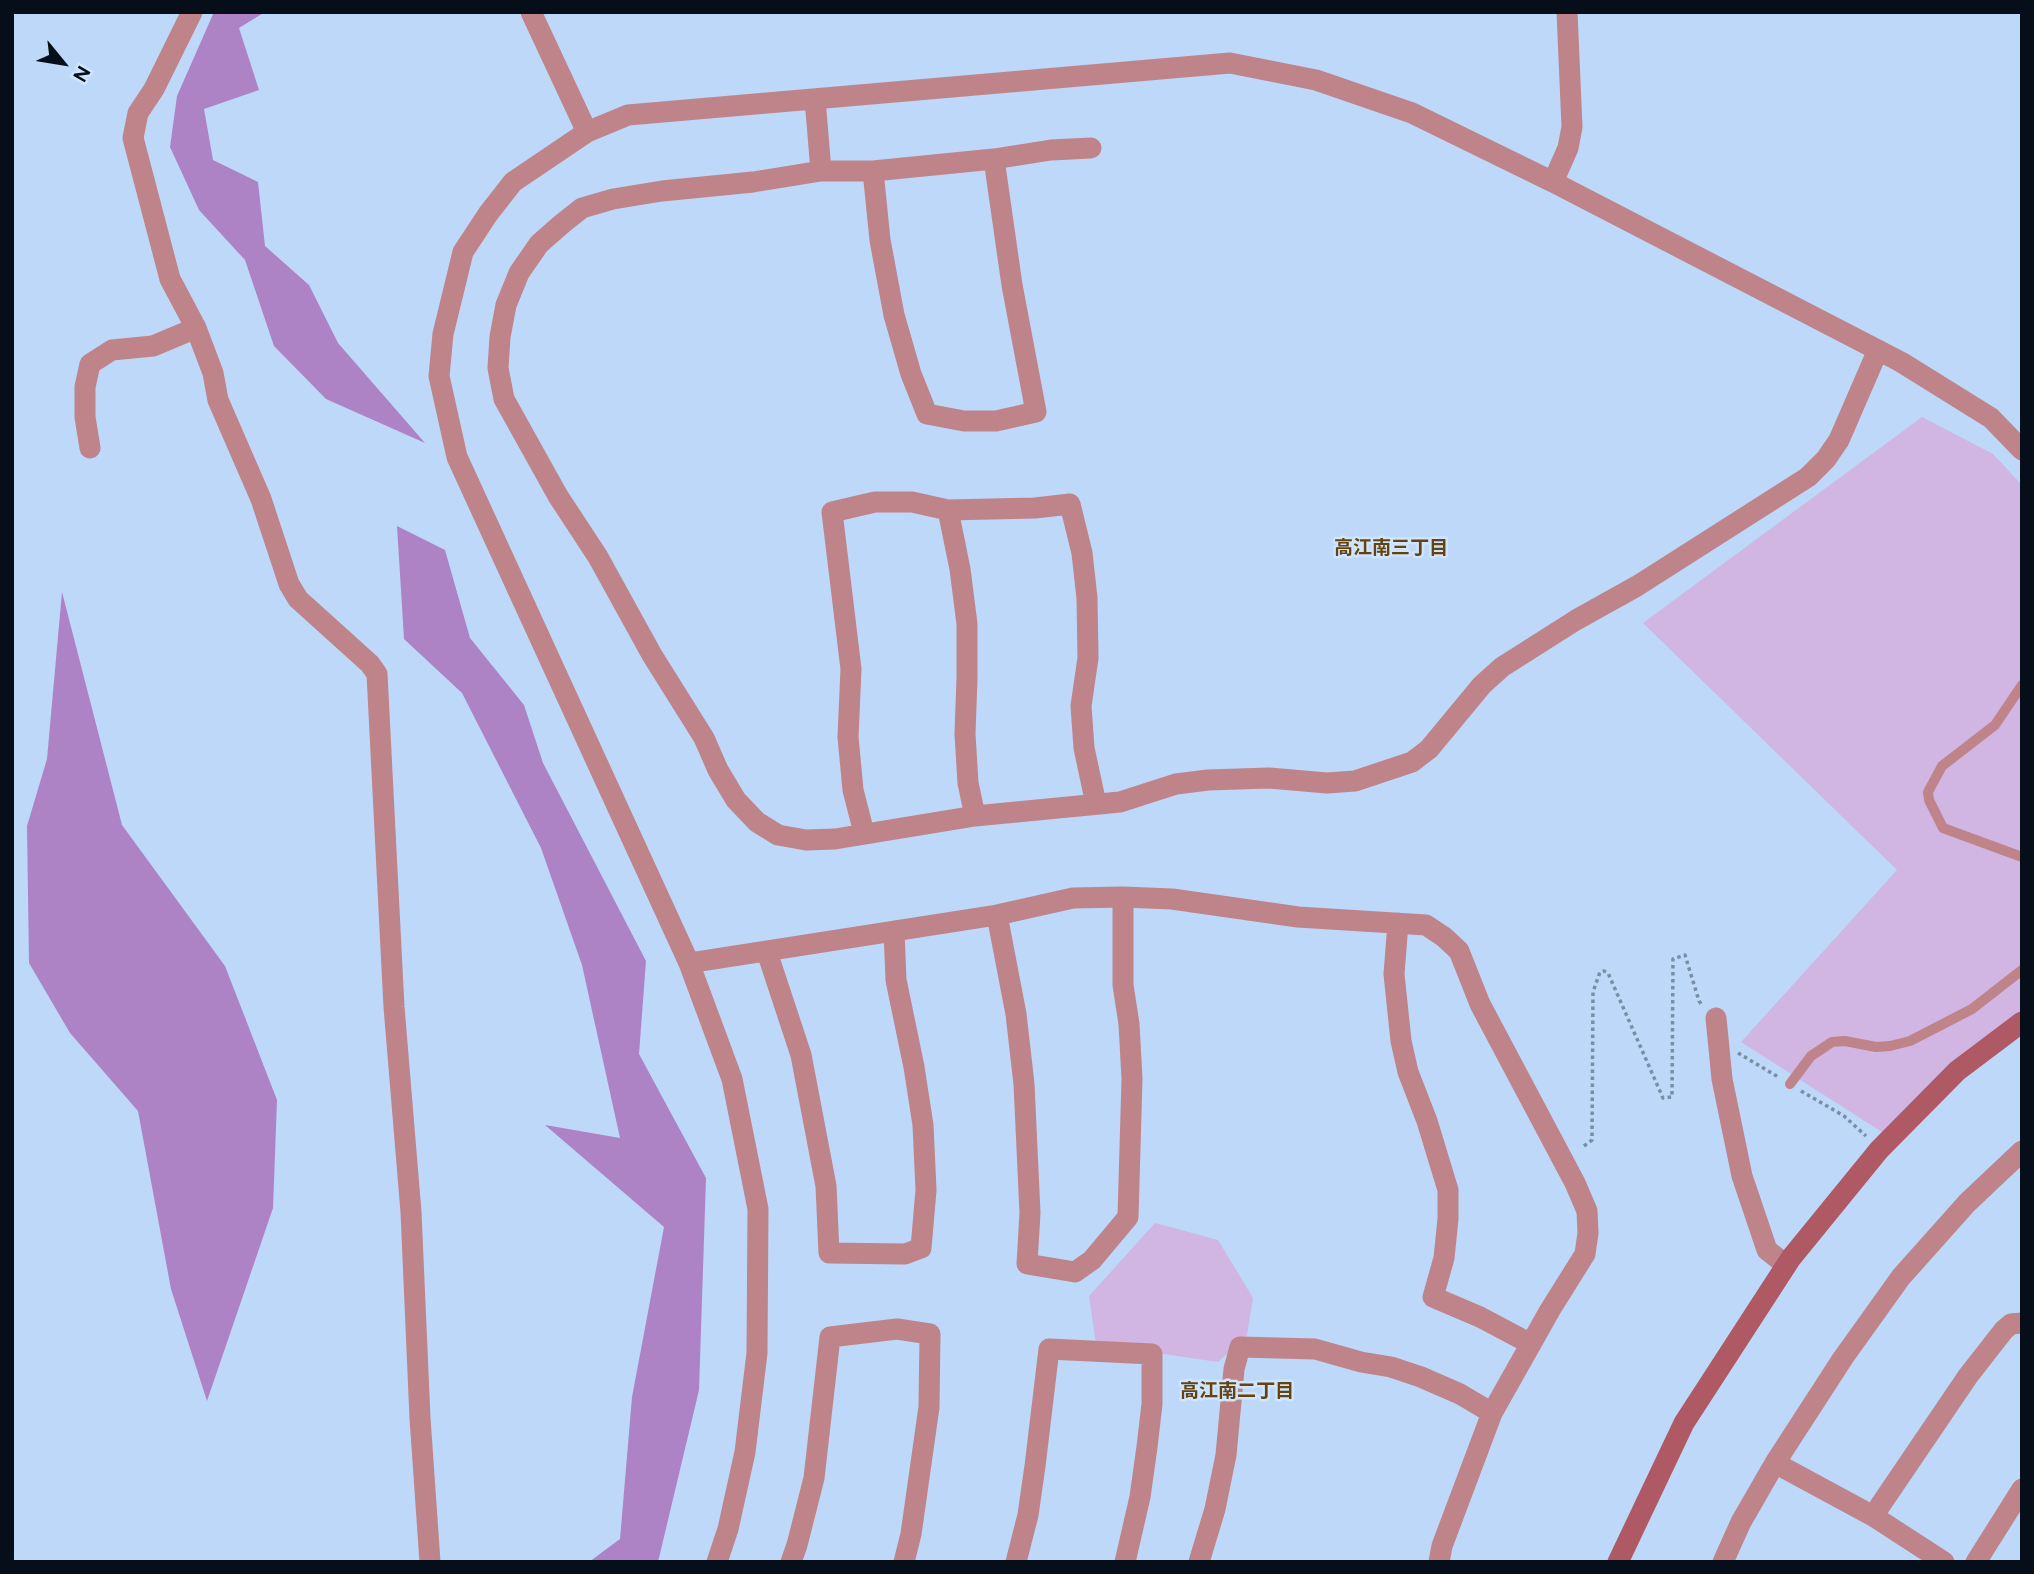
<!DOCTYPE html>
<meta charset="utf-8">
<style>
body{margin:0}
#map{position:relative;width:2034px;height:1574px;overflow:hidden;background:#bdd8f8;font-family:Figtree,sans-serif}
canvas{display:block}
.frame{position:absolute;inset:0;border:14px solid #060f19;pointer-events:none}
.north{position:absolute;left:28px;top:28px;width:70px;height:70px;-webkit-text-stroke:5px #cfe5ff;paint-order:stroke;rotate:120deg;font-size:19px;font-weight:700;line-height:28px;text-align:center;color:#060f19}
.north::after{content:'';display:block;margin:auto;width:24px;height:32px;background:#060f19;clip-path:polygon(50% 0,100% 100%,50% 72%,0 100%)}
</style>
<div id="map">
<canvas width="2034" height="1574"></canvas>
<div class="frame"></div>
<div class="north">N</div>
</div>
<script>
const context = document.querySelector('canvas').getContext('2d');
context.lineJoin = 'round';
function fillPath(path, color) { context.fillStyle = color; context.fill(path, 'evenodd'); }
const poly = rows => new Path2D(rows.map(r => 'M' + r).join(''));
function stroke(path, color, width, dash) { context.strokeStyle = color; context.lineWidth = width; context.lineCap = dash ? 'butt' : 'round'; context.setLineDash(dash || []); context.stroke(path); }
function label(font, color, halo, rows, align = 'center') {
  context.font = font + ' Figtree,"Noto Sans JP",sans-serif'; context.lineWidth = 5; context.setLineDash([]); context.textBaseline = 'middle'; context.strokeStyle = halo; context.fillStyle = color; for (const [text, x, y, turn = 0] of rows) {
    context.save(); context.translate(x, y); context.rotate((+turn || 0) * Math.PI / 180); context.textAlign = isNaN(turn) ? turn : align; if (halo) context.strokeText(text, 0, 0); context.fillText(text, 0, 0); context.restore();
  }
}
const green = poly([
 [1922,417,1993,454,2022,485,2022,1013,1882,1132,1741,1042,1897,870,1643,623],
 [1155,1223,1218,1240,1253,1298,1247,1335,1218,1362,1096,1344,1089,1296]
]);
const forest = poly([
 [214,12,265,12,239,28,259,90,204,109,213,160,258,182,265,246,309,285,338,343,425,443,326,399,274,346,245,260,199,210,170,147,177,96],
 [397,526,445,550,470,638,524,705,543,763,646,961,639,1054,706,1178,699,1390,658,1562,589,1562,620,1539,632,1397,664,1227,545,1125,620,1138,582,965,541,848,462,693,404,639],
 [62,592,122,825,225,966,277,1100,273,1208,207,1401,171,1289,138,1111,70,1033,29,963,27,826,47,759]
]);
const path = poly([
 [1738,1053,1780,1078],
 [1801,1091,1844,1116,1866,1136],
 [1584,1146,1592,1140,1593,992,1600,972,1604,971,1608,973,1663,1098,1672,1097,1673,959,1685,955,1699,1001,1702,1005]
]);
const lane = poly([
 [2022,685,1995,725,1942,766,1928,792,1929,800,1943,828,2022,857],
 [1790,1084,1811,1056,1832,1042,1845,1041,1876,1047,1890,1046,1910,1041,1972,1009,2022,970]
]);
const street = poly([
 [192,12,154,89,138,113,133,138,170,279,196,328,213,373,218,400,261,499,289,584,298,599,370,664,377,674,394,1007,411,1212,420,1418,430,1562],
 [531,12,587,132],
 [815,99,821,171],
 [1091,148,1051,150,994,159,873,171,821,171,753,182,662,191,613,199,582,208,563,223,539,244,519,273,506,305,500,337,498,368,504,399,558,496,598,557,652,655,704,738,718,770,736,800,757,822,778,835,806,840,835,839,975,816,1120,802,1176,784,1208,780,1269,778,1327,783,1355,781,1412,762,1429,749,1482,685,1502,667,1576,620,1637,586,1808,477,1826,459,1839,440,1878,350],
 [873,171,880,240,894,315,911,374,927,414,964,421,996,421,1036,412,1012,285,994,159],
 [1553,182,1568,148,1572,127,1567,12],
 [90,448,85,417,85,387,90,364,112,350,153,346,196,328],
 [948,510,960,569,967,624,967,678,965,734,968,783,975,816],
 [864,833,853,790,848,737,851,669,832,512,875,502,912,502,948,510,1035,508,1070,504,1082,553,1087,598,1088,658,1081,706,1084,748,1096,804],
 [997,915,1016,1014,1024,1084,1030,1213,1027,1264,1075,1272,1092,1260,1128,1217,1132,1079,1129,1024,1123,985,1123,897],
 [1398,923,1394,974,1401,1041,1408,1072,1427,1121,1448,1190,1448,1219,1444,1258,1433,1297,1480,1317,1531,1344],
 [767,952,801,1055,826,1186,829,1253,905,1254,921,1248,926,1190,923,1125,914,1067,896,980,894,931],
 [689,963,997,915,1073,898,1123,897,1172,899,1298,917,1426,925,1444,937,1459,951,1480,1004,1575,1183,1587,1211,1588,1233,1585,1254,1550,1310,1492,1413,1442,1546,1439,1562],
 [1716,1018,1722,1079,1742,1176,1767,1250,1786,1265],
 [1775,1463,1873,1516,1944,1562],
 [1873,1516,1968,1376,2004,1330,2011,1324,2022,1323],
 [717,1562,728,1529,745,1452,757,1353,758,1209,732,1079,689,963,457,457,439,376,443,334,463,252,488,214,513,182,587,132,628,115,1230,63,1316,80,1412,113,1553,182,1901,362,1991,418,2022,450],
 [791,1562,797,1545,814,1478,830,1337,897,1329,930,1334,929,1407,911,1534,904,1562],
 [1016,1562,1028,1515,1035,1466,1049,1349,1152,1354,1152,1404,1147,1447,1140,1497,1125,1562],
 [1199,1562,1215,1509,1226,1455,1234,1369,1240,1347,1315,1349,1361,1362,1391,1367,1421,1377,1460,1394,1492,1413],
 [1723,1562,1741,1522,1775,1463,1843,1358,1901,1277,1967,1203,2022,1151],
 [1976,1562,2022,1489]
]);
const secondary = poly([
 [1618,1562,1684,1423,1791,1258,1879,1150,1957,1071,2022,1022]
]);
const neighbourhoodNames = [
 ["高江南三丁目",1391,548],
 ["高江南二丁目",1237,1391]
];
fillPath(green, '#d1b5e3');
fillPath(forest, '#ad83c6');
stroke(path, '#798ea5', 3.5, [3.5, 3.5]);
stroke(lane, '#bf838a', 10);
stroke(street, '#bf838a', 21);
stroke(secondary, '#af5965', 21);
label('bold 19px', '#65430f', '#cfe5ff', neighbourhoodNames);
</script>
